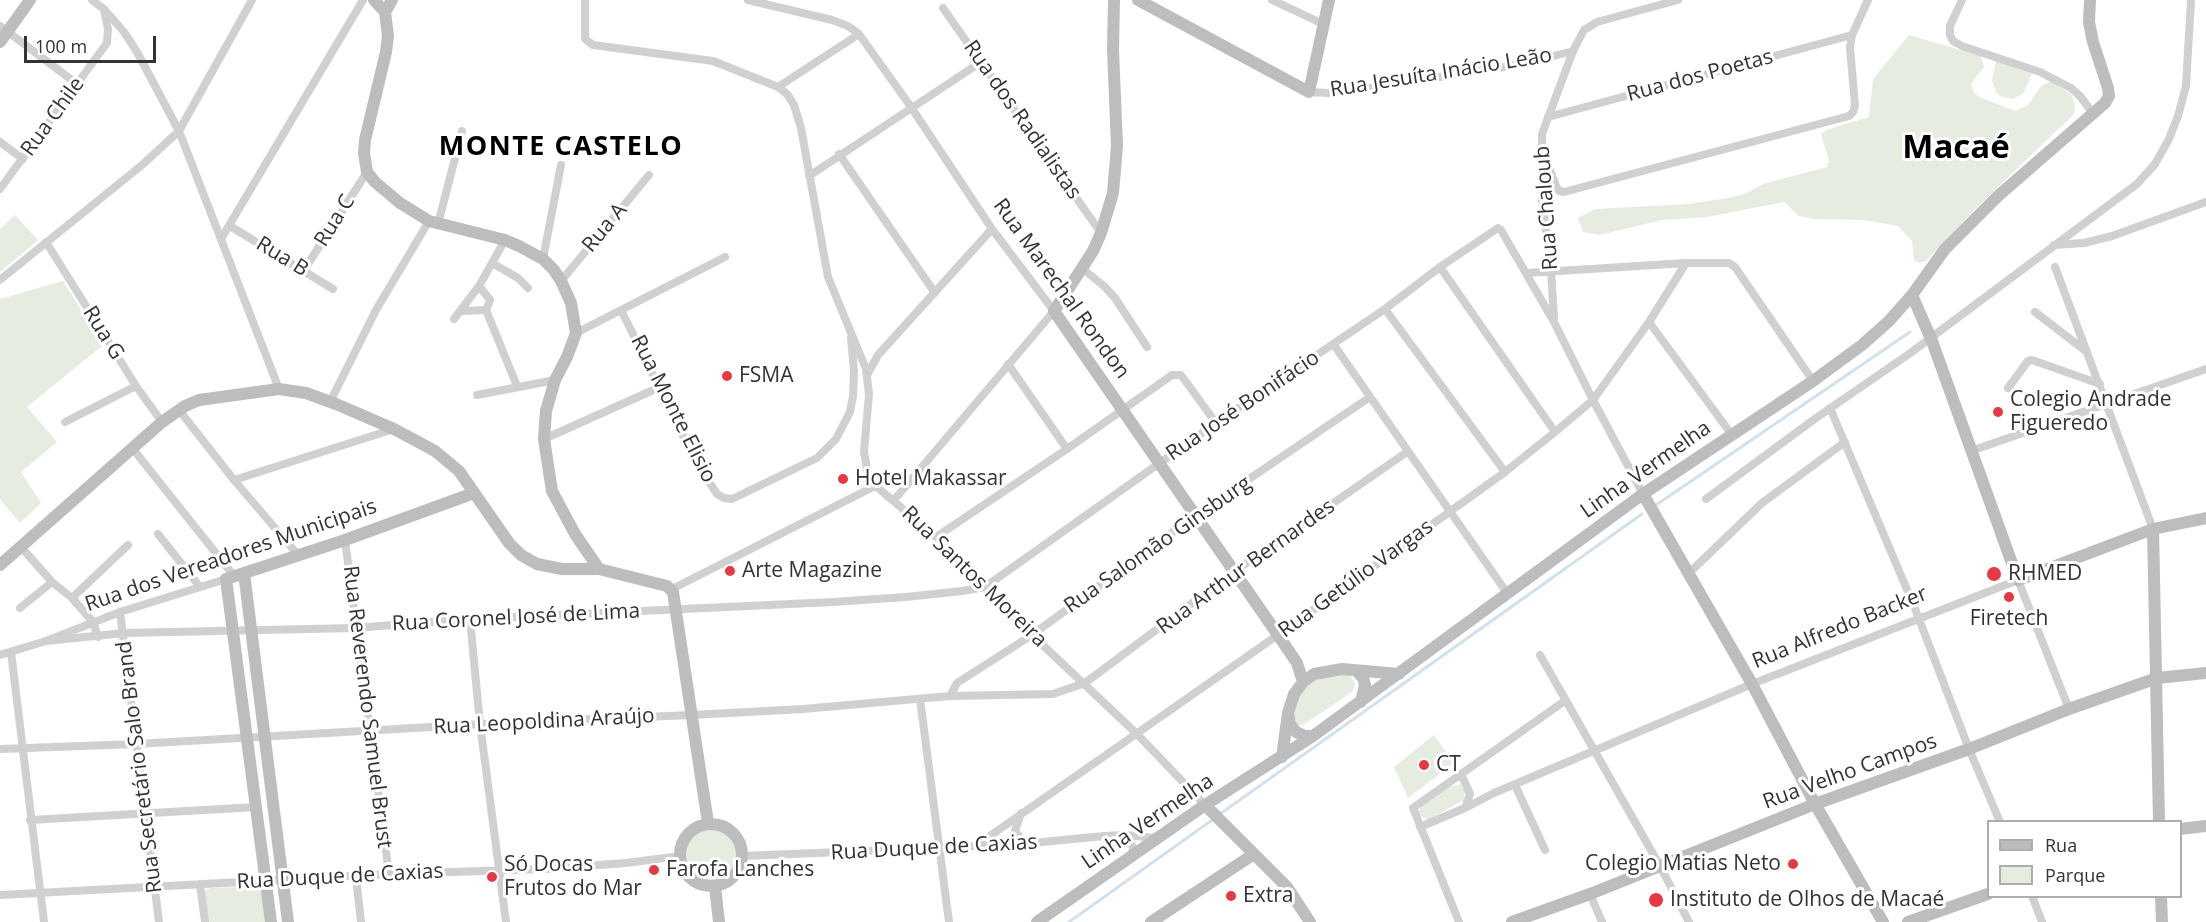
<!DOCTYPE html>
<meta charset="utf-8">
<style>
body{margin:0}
#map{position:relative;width:2206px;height:922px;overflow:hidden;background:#fff;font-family:"Open Sans",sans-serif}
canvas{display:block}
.legend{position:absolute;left:1987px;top:820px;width:195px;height:78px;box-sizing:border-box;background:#fff;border:2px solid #adadad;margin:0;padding:8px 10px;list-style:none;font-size:18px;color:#333}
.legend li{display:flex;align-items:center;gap:12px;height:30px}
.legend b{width:30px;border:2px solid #adadad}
.scale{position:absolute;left:24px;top:36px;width:132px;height:27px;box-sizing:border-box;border:3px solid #333;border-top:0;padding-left:8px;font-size:18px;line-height:21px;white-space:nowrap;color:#333;-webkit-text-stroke:4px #fff;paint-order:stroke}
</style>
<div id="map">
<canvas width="2206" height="922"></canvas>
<ul class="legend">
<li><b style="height:8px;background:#bdbdbd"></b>Rua</li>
<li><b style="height:16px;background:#e6ecdf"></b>Parque</li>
</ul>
<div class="scale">100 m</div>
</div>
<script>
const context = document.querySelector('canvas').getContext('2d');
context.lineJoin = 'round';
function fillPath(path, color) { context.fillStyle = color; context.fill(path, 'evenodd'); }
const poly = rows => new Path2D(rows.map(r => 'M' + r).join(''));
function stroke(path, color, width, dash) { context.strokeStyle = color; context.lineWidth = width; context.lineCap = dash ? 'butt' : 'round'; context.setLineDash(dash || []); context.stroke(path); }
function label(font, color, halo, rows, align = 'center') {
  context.font = font + ' "Open Sans",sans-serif'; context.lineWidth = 6; context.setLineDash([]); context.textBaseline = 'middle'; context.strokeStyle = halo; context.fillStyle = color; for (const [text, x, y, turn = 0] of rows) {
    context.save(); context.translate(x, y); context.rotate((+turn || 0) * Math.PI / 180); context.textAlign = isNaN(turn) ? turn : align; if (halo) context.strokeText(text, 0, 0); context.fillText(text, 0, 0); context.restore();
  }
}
const green = poly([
 [1909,35,1981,56,1984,67,1974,79,1971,85,1974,92,1979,97,2015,111,2028,105,2041,86,2051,81,2071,94,2075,104,2074,114,1974,210,1926,261,1919,263,1914,260,1912,241,1898,226,1863,220,1813,219,1799,216,1784,202,1707,217,1662,220,1600,235,1583,232,1578,218,1595,209,1689,204,1728,198,1745,194,1763,184,1827,167,1829,161,1821,134,1826,130,1869,117,1873,79],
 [1996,61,2032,74,2023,94,2012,99,2000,96,1996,92,1992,80],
 [15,215,38,240,0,272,0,229],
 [63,281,103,345,27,407,57,442,21,472,41,503,20,523,0,499,0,299],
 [1348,672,1355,684,1352,692,1303,725,1292,725,1290,708,1306,682],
 [1434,735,1454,763,1408,798,1394,767],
 [1460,784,1465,791,1464,800,1428,820,1419,815,1418,812,1422,806,1450,787],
 '685 856a27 27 0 1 1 54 0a27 27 0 1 1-54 0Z',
 [262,886,269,922,208,922,204,894,205,891,210,888]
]);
const stream = poly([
 [1656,505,1910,332],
 [1220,814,1642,514],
 [1069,922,1215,818]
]);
const street = poly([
 [92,0,104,9,124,32,137,52,179,131,279,389],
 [585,0,585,39,593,45,713,61,778,87,787,94,794,105,801,128,828,277,866,369,869,394,864,452,868,474,872,483,936,537,1032,635,1136,733,1205,805],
 [748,0,832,20,848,26,859,34,911,107,992,229,1054,311,894,500],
 [1272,0,1323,24],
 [1962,0,1950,26,1950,35,1953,41,1962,46,2040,72,2071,88,2080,96,2092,112],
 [943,8,1101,233],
 [0,26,77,84],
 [778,87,859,34],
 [1309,92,1328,93,1350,91,1523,64,1573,51],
 [1548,117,1852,35],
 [0,142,23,159],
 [1541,147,1556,186,1559,191,1564,192,1849,116,1853,112,1855,105,1850,48,1852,35,1868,0],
 [839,154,935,293],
 [809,176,981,62],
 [0,189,107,43,108,29,104,10],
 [438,224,462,131],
 [230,226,333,289],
 [221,239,363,0],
 [46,242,136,386,162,422],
 [2054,245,2084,243,2112,236,2206,202],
 [543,259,561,165],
 [492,263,518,278,528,288],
 [1440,267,1555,432],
 [2055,267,2153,529],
 [1083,269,1105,287,1115,298,1147,347],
 [304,270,367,172],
 [1526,273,1686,263,1729,263,1735,267,1813,381],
 [0,280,142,165,179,131,252,0],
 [561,281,649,175],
 [1385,309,1505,472],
 [486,310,517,386],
 [621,310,696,462,717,494,724,498,732,499,817,458,836,439,850,412,853,396,854,371,851,338],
 [462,311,486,310,490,300,479,286],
 [2035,312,2087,352],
 [1554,318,1551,270,1542,200,1542,134,1573,51,1584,30,1597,22,1678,0],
 [454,319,479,286,505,240],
 [1649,322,1732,435],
 [576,333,725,257],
 [1334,345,1507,593],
 [1008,364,1067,449],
 [867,375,878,355,992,229],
 [2008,388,2028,361,2032,360,2100,384],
 [477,395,555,380],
 [330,402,376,310,429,221],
 [1830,408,1914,606,1969,749,2000,822],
 [179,410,234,480,298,555],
 [65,422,136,386],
 [544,439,660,387],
 [133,449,234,576],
 [1971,451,2206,369],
 [234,480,394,429],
 [1706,499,1816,418,1909,354,2137,184,2155,164,2169,139,2178,116,2186,86,2191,0],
 [158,534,200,587],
 [936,537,1067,449,1172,375,1181,375,1216,423],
 [345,540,389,874],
 [21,547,52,582,72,598,93,622,98,637],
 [1688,574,1762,503,1845,442],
 [672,589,875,486],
 [72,598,128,545],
 [20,608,52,582],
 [120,612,159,922],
 [470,619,480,724,506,922],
 [46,641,124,633,355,628,470,619,833,602,906,597,962,591,985,587,1216,423,1385,309,1440,267,1498,228,1501,230,1554,322,1593,400,1643,494],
 [11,652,44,922],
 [0,655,46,641,120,612,226,579],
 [1540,655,1660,866,1689,922],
 [950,696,957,683,1032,635,1196,515,1370,397],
 [920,699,949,922],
 [0,749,136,744,518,722,692,715,803,709,950,696,1053,694,1085,683,1235,571,1407,452],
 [1461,774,1470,794],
 [1515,785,1545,850],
 [1465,808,1494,793,1752,684,2018,580,2069,709],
 [1021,813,1015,831,1023,841,1028,842],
 [30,820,256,807],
 [1420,827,1465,808,1470,794],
 [1125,835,1133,847,1132,855],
 [977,845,1285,630,1505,472,1555,432,1593,400,1649,322,1686,263],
 [742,856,938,848,1032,843,1104,836,1125,835,1156,838],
 [356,877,361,922],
 [200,884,205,922],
 [1590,894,1602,922],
 [0,895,389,874,544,869,626,863,680,856],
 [2032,896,2042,922],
 [1459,922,1413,808,1566,700]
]);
const secondary = poly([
 [374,0,385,12,388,36,386,52,365,140,364,153,367,172,375,182,400,203,429,221,505,240,519,246,543,259,554,270,561,281,571,303,576,333,567,357,555,380,546,411,544,439,552,491,575,534,599,569,667,586,673,592,708,823],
 [1114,0,1113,50,1117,146,1113,193,1101,233,1093,251,1054,311,1278,635,1297,663,1303,682],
 [1138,0,1309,92,1329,0],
 [385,12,392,0],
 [0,42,30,0],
 [1912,295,1932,341,2018,580,2153,529,2206,518],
 [1643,494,1752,684,1815,804,1883,922],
 [2153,529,2159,822],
 [0,565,162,422,185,406,199,400,279,389,306,393,336,404,394,429,435,451,459,471,509,543,521,555,537,564,562,569,599,569],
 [244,573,288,922],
 [1357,671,1363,678,1365,685,1361,702],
 [1288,714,1290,724,1296,732,1305,736,1313,736],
 [1282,757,1288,713,1294,694,1303,682,1314,674,1342,669,1399,674],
 [1205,805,1287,887,1310,922],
 '680 855a31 31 0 1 1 62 0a31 31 0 1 1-62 0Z',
 [2180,829,2206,826],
 [715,886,719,922],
 [2161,896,2162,922],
 [271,922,226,579,345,540,474,493],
 [1037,922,1205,805,1313,736,1643,494,1813,381,1862,345,1889,321,1912,295,1945,249,1998,196,2105,103,2109,96,2108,88,2093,42,2089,22,2090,0],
 [1151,922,1254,854],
 [1512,922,1590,894,1815,804,1969,749,2069,709,2157,678,2206,673],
 [1908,922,1988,894]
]);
const markers = [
 [727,376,6,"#e63946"],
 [1998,412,6,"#e63946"],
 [843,479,6,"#e63946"],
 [730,571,6,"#e63946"],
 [1994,574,8,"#e63946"],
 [2009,597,6,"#e63946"],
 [1424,765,6,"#e63946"],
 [1793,864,6,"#e63946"],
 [654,870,6,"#e63946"],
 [492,877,6,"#e63946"],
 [1231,896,6,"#e63946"],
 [1656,900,8,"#e63946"]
];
const streetNames = [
 ["Rua Jesuíta Inácio Leão",1441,73,-9],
 ["Rua dos Poetas",1700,76,-15],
 ["Rua Chile",53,117,-54],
 ["Rua dos Radialistas",1022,120,55],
 ["Rua Chaloub",1547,208,-94],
 ["Rua C",335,221,-58],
 ["Rua A",605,228,-50],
 ["Rua B",282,257,31],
 ["Rua Marechal Rondon",1061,289,54],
 ["Rua G",103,333,58],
 ["Rua José Bonifácio",1243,406,-34],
 ["Rua Monte Elisio",673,409,63],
 ["Linha Vermelha",1646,470,-35],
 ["Rua Salomão Ginsburg",1158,545,-35],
 ["Rua dos Vereadores Municipais",231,556,-19],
 ["Rua Arthur Bernardes",1246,567,-36],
 ["Rua Santos Moreira",974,577,44],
 ["Rua Getúlio Vargas",1356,579,-36],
 ["Rua Coronel José de Lima",516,618,-3],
 ["Rua Alfredo Backer",1840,628,-22],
 ["Rua Reverendo Samuel Brust",367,707,83],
 ["Rua Leopoldina Araújo",544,722,-3],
 ["Rua Secretário Salo Brand",140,767,-97],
 ["Rua Velho Campos",1850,772,-20],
 ["Linha Vermelha",1148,822,-34],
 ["Rua Duque de Caxias",934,848,-3],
 ["Rua Duque de Caxias",340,877,-3]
];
const poiNames = [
 ["FSMA",739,376],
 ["Colegio Andrade",2010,400],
 ["Figueredo",2010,424],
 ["Hotel Makassar",855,479],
 ["Arte Magazine",742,571],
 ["RHMED",2008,574],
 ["Firetech",2009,619,"center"],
 ["CT",1436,765],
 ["Colegio Matias Neto",1781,864,"right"],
 ["Só Docas",504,865],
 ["Frutos do Mar",504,889],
 ["Farofa Lanches",666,870],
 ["Extra",1243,896],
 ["Instituto de Olhos de Macaé",1670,900]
];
const districtNames = [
 ["MONTE CASTELO",561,147]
];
const townNames = [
 ["Macaé",1956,149]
];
fillPath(green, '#e6ecdf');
stroke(stream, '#cfe2ee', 3);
stroke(street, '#d0d0d0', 8);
stroke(secondary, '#bdbdbd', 12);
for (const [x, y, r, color] of markers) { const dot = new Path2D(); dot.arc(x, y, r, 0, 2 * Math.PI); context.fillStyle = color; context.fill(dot); stroke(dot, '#fff', 2); }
label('21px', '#333', '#fff', streetNames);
label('21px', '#333', '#fff', poiNames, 'left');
context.letterSpacing = '1.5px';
label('bold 27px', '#000', '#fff', districtNames);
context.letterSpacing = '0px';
label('bold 33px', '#000', '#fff', townNames);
</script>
